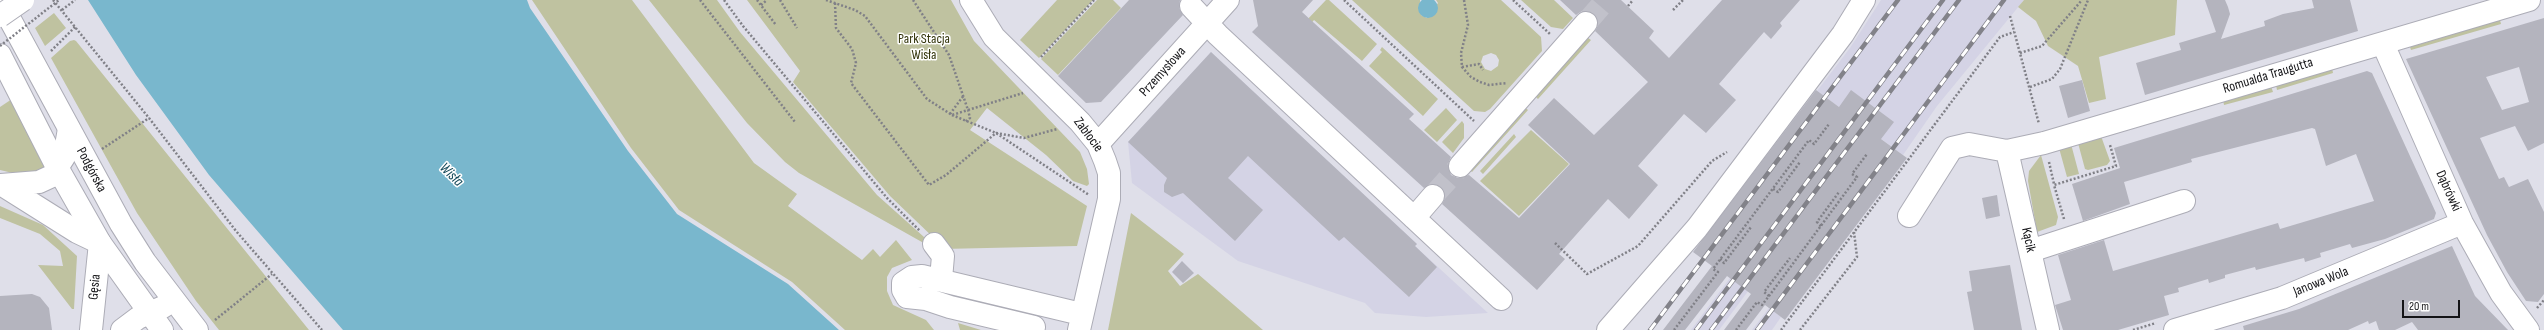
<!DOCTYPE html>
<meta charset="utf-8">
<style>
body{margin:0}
#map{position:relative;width:2544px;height:330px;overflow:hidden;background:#dfdfe9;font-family:"Sofia Sans Condensed",sans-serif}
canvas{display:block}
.scale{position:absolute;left:2402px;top:300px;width:58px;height:18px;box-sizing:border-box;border:2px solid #141417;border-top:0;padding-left:5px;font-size:12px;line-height:14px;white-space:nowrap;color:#141417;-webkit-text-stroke:3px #fff;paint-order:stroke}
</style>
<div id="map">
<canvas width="2544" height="330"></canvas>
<div class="scale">20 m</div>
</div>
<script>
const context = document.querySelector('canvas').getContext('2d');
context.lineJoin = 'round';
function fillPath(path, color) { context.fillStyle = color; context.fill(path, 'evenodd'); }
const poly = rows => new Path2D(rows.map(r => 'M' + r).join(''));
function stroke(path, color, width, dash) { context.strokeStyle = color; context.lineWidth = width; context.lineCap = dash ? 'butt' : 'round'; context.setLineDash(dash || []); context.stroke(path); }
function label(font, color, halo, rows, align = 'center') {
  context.font = font + ' "Sofia Sans Condensed",sans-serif'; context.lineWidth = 3; context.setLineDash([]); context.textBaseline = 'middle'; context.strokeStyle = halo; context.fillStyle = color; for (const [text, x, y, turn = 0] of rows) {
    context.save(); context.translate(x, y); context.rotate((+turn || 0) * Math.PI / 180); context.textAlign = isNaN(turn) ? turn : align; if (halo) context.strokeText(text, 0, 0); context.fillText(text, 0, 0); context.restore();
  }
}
const built = poly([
 [1881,0,2024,0,1937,106,1903,155,1869,130,1719,330,1691,330,1851,116,1817,91,1850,48],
 [1211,52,1417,244,1415,246,1488,313,1426,317,1375,313,1365,303,1238,261,1132,183,1128,142],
 [1769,308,1781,317,1772,330,1752,330]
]);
const green = poly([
 [532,0,632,0,754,163,797,194,788,206,862,260,873,249,880,257,896,240,912,260,892,268,887,277,887,291,893,305,926,320,934,330,845,330,792,282,679,210,631,148],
 [649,0,717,0,740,32,877,195,924,237,929,246,799,173,785,162,747,123],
 [747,0,951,0,974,41,1080,152,1087,169,1089,184,1087,186,1073,181,1046,155,987,108,970,130,1087,206,1077,246,942,249,936,240,890,196,793,82,800,71],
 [1057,0,1093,0,1039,58,1020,40],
 [1097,0,1113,0,1121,8,1058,75,1041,59],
 [1326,0,1329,0,1377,44,1362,61,1314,20,1309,26,1305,22],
 [1352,0,1420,0,1421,15,1427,18,1438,3,1436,0,1501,0,1541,37,1542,51,1490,109,1485,112,1474,111],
 [1491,53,1496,55,1499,60,1498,66,1491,71,1485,69,1481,62,1483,56],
 [1521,0,1554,0,1573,18,1563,29,1551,27],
 [2024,0,2177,0,2175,35,2099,57,2106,99,2089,103,2078,66,2048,46,2036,21,2018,7],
 [54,13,66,28,45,46,35,28],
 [2500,20,2501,24,2411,50,2410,47],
 [1584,35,1591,40,1538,99,1532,93],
 [74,40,76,41,309,330,219,330,196,301,137,213,51,58,70,41],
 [1382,47,1438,99,1423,116,1369,66,1382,52,1380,50],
 [2332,68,2333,73,2277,90,2276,85],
 [2271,86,2273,92,2224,105,2223,100],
 [12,99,45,166,45,170,21,175,0,170,0,107],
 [1522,105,1528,110,1472,172,1466,167],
 [1446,108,1457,120,1437,142,1424,130],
 [1462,121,1464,124,1464,138,1453,153,1442,142],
 [1531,130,1569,164,1519,216,1480,181],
 [1514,134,1516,137,1483,174,1480,171],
 [2101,136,2110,161,2107,165,2088,170,2085,169,2078,143],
 [2071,144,2079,174,2067,177,2059,148],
 [2041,155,2058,217,2056,225,2037,232,2028,181,2029,171],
 [0,206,43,225,77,256,74,309,72,309,38,265,63,266,60,251,40,234,0,218],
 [1131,213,1184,254,1168,271,1180,286,1198,274,1263,330,1108,330],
 [958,323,981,330,960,330]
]);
const water = poly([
 '1418 8a10 10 0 1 1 20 0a10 10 0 1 1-20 0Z',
 [88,0,527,0,530,8,628,151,677,214,788,284,839,330,343,330,209,175,136,75]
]);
const building = poly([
 [1129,0,1180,0,1179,8,1183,15,1101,102,1086,103,1058,76],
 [1253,0,1313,0,1302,12,1414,114,1409,119,1451,157,1448,164,1451,175,1458,178,1469,175,1519,218,1570,164,1528,125,1554,98,1594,135,1648,82,1595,31,1598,25,1595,14,1582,11,1576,15,1560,0,1621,0,1654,31,1649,38,1669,58,1722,0,1800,0,1780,23,1782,26,1771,39,1764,32,1719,84,1736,100,1706,133,1684,114,1638,166,1658,185,1629,219,1608,199,1559,254,1565,259,1537,290,1442,204,1445,198,1441,187,1435,184,1424,188,1252,32,1258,26],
 [2205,0,2225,0,2228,7,2230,14,2221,39,2265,26,2264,21,2283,14,2314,8,2312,0,2350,0,2358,31,2145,95,2136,63,2181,50,2179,43,2216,32],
 [2544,18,2544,143,2528,151,2515,126,2480,138,2499,179,2504,177,2509,187,2528,179,2544,212,2544,294,2538,302,2526,301,2507,272,2487,235,2406,59],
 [2519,67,2529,102,2502,110,2486,77],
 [1211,52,1417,244,1415,246,1437,267,1409,297,1344,237,1339,241,1248,156,1228,178,1263,210,1235,241,1183,193,1172,197,1164,192,1164,185,1167,178,1128,142],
 [2367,71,2372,73,2436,213,2434,219,2385,239,2352,248,2350,244,2320,253,2321,257,2305,262,2304,258,2256,270,2255,267,2225,275,2225,278,2209,283,2208,279,2178,288,2179,292,2164,296,2169,315,2118,330,2063,330,2055,305,2071,300,2058,255,2104,240,2113,271,2278,223,2280,229,2374,201,2356,154,2326,166,2315,129,2312,128,2191,159,2192,162,2124,182,2130,204,2083,221,2072,184,2120,168,2114,148],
 [2082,80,2090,111,2068,118,2059,86],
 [1816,90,1839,107,1851,90,1894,122,1881,139,1907,158,1785,320,1765,305,1746,330,1724,330,1751,294,1727,276,1685,330,1663,330,1712,266,1693,252],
 [1997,195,2000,216,1986,219,1982,198],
 [2452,246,2475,296,2508,330,2418,330,2412,322,2395,330,2379,330,2376,321,2369,324,2368,321,2348,330,2244,330,2243,326,2299,309],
 [1182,261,1194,273,1183,283,1172,272],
 [2010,265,2022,330,1974,330,1967,292,1972,291,1969,271],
 [32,294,40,297,49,308,52,330,0,330,0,296]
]);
const minorTunnel = poly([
 [1586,23,1606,0],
 [1433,196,1460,166]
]);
const path = poly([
 [53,0,149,118,236,231,322,330],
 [700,0,795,122],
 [724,0,743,26,887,198,920,231],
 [757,0,776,25],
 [780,0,797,28],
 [826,0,855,10,865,16,927,99,952,115,968,110,970,118,965,122],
 [913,0,949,55,968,110,1023,93],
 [1344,0,1474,121],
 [1464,0,1468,25,1461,53,1462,67,1471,77,1480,82,1489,85,1507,83],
 [1513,0,1550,34],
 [835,3,836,28,852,49,856,63,851,83,929,185,946,175,996,133,1024,138,1057,129],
 [761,5,767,0],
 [1628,6,1633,0],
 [62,10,75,0],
 [1673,10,1683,0],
 [2010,16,2039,124],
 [51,51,76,26],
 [2020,53,2042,46,2082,0],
 [1041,57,1094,0],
 [1462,67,1479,64,1483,70],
 [2030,87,2052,79,2060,69,2088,0],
 [950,114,964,95],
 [952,115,996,133,1089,195],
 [102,149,149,118],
 [2049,162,2054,184],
 [1773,189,1778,192,1800,162],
 [2064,219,2054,185,2116,166,2110,145],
 [1821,226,1817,222,1839,192],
 [1555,243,1587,274,1638,246,1712,161,1727,152],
 [1720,259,1724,263,1751,227],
 [1769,296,1764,292,1790,258],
 [2537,308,2544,300],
 [215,320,272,274],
 [1674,330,1718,272,1713,269,1809,140,1814,144,1829,124],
 [1736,330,1757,302,1762,305,1769,296,1857,177,1852,174,1867,154],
 [1781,330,2000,37,2014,32],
 [1800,330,1857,257,1854,232],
 [2133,330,2156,323]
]);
const minor = poly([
 [971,0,994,37,1080,122,1098,144,1105,161,1109,173,1109,199,1079,330],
 [0,1,121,224,145,262,197,330],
 [1191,6,1218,35,1501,299],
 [2383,44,2462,223,2501,293,2528,330],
 [0,55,58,169,100,243,162,330],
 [1098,144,1228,0],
 [2007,151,2048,330],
 [1460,166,1586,23],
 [1909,216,1952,148,1969,144,2007,151,2044,143,2529,0],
 [1414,218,1433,196],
 [934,244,943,256,941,279],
 [2030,251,2184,201],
 [1034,327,950,307,926,299,907,297,903,290,903,283,912,277,922,276,1081,314],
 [91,330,100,243],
 [122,330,138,318,163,307],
 [1608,330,1697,228,1843,34,1864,0],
 [2175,330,2282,298,2462,223]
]);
const major = poly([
 [0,185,39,182,52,176,64,157,69,129],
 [4,186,77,232,100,243]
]);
const rail = poly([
 [1650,330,1898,0],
 [1696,330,1943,0],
 [1711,330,1959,0],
 [1757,330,2004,0]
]);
const pathBridge = poly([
 [0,46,59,0]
]);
const majorBridge = poly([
 [0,16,23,0]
]);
const parkNames = [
 ["Park Stacja",924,39],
 ["Wisła",924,55]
];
const streetNames = [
 ["Przemysłowa",1163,72,-48],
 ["Romualda Traugutta",2268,76,-17],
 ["Zabłocie",1088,135,53],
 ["Podgórska",91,170,62],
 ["Dąbrówki",2448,191,66],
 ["Kącik",2028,240,78],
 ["Janowa Wola",2321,282,-22],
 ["Gęsia",95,287,-84]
];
const waterNames = [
 ["Wisła",451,175,44]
];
fillPath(built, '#d4d3e5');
fillPath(green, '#bfc2a0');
fillPath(water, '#79b7cd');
fillPath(building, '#b4b4be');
stroke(minorTunnel, '#c1c1ca', 22, [22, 11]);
stroke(minor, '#acacb6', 24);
stroke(major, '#acacb6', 24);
stroke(path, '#808087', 2.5, [2, 2]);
stroke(minor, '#fff', 22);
stroke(major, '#fff', 22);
stroke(rail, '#828289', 4.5);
stroke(rail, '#fff', 3, [9]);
stroke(majorBridge, '#acacb6', 24, []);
stroke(pathBridge, '#808087', 2.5, [2, 2]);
stroke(majorBridge, '#fff', 22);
label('14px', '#32340a', '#fff', parkNames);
label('14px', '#141417', '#fff', streetNames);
label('italic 15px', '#144a5a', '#fff', waterNames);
</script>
